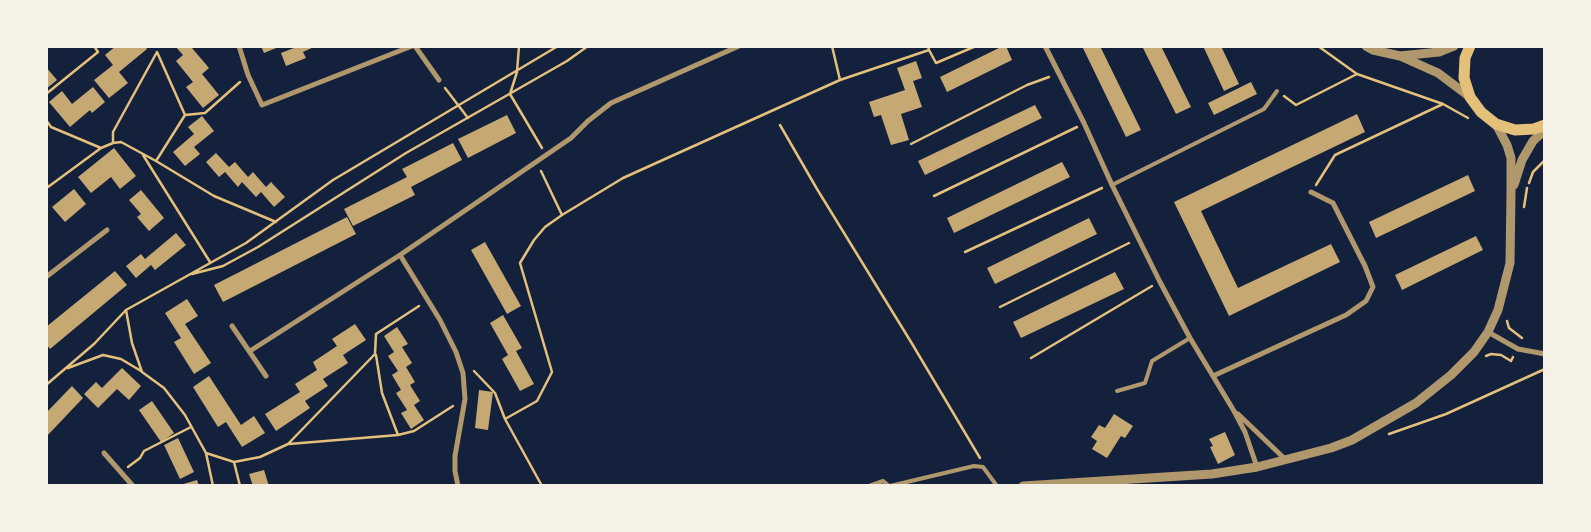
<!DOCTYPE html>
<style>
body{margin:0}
#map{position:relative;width:1591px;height:532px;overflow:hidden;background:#14213d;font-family:Signika,sans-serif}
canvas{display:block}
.frame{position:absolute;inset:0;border:48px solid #f6f1e7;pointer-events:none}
</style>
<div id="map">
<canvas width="1591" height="532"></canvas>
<div class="frame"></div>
</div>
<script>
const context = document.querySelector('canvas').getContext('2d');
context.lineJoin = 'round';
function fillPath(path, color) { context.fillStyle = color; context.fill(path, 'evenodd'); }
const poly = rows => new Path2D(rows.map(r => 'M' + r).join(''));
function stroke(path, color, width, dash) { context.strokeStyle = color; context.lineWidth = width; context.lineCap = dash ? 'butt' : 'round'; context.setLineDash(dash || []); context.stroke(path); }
const building = poly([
 [116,46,145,46,147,49,119,72,128,83,109,98,94,80,113,65,105,55],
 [175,46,194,46,192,48,209,68,202,74,219,95,203,108,186,87,193,82,176,61,183,55],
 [261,46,281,46,264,53],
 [299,46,316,46,303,52,306,58,286,66,281,53],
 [1003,46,1006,46,1012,60,947,92,940,77],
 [1082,46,1100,46,1141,130,1126,137],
 [1142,46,1161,46,1191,107,1176,114],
 [1203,46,1221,46,1239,84,1224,91],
 [916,61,922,78,913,81,922,107,901,114,909,140,891,145,881,115,874,117,869,102,905,90,897,68],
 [46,67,57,80,46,89],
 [1251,82,1257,94,1214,115,1208,103],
 [93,87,105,102,92,113,90,110,70,127,49,102,62,91,72,104],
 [1035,105,1042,118,925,175,918,161],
 [1357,114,1365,132,1201,211,1238,288,1331,244,1340,262,1229,316,1174,202],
 [507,115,516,133,468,158,458,139],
 [202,116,214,131,194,147,200,154,185,166,173,152,194,134,188,127],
 [453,143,462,160,411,187,415,195,353,226,344,209,407,177,402,169],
 [114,148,136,176,120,189,111,177,91,193,78,177],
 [216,153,229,167,235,162,248,177,253,172,266,187,271,182,285,197,274,207,261,192,256,197,242,182,238,187,225,172,219,177,206,162],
 [1062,162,1070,177,954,233,947,218],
 [1468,175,1475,191,1376,238,1369,222],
 [74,189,86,204,65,222,52,207],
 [141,190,164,218,149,231,137,217,141,214,129,200],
 [347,217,356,234,223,302,214,285],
 [1089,218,1097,234,995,284,987,268],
 [176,233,186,245,155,270,151,265,136,278,126,266,141,254,145,259],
 [1476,236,1483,250,1402,290,1395,275],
 [485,242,521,306,507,314,471,250],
 [115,271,127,285,50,349,46,344,46,327],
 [1115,272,1124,289,1021,338,1013,322],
 [187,299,198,316,185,324,211,363,194,374,174,342,181,338,165,313],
 [503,315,522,348,516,351,534,384,520,391,502,359,508,355,490,323],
 [355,324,366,340,343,355,348,363,323,379,328,386,305,401,310,408,276,431,265,414,300,392,295,384,317,370,313,362,337,346,332,339],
 [397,327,408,344,402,347,412,363,406,367,415,382,410,385,420,401,414,405,424,420,411,429,401,413,407,410,396,393,401,390,392,375,398,371,388,356,394,352,384,336],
 [122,368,141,386,129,400,117,389,98,408,84,394,96,382,102,388],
 [209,376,241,425,254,416,265,433,242,447,226,422,218,427,193,387],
 [72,386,83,398,46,437,46,413],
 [479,390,493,392,488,430,475,428],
 [152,401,174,433,161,442,139,410],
 [1114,414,1133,426,1125,438,1121,436,1107,458,1092,449,1097,441,1091,437,1099,425,1105,428],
 [1225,432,1235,455,1218,464,1210,447,1213,446,1209,439],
 [178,438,194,472,180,479,164,445],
 [264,470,269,486,253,486,249,474],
 [197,480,199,486,181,486,180,485]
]);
const path = poly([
 [519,46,517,72,510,94,542,148],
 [832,46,840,80],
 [1318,46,1357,74],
 [929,50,936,63,976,46],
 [240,82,205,113,185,115,156,161,214,196,276,222],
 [445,88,468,118],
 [46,94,98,52,94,46],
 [1284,96,1296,105,1357,74,1443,104,1335,155,1316,185],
 [1443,104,1468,118],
 [46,120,51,127,101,148],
 [780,125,817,189,911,342,980,458],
 [113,143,113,132,157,52,185,115],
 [911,144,1027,85,1049,77],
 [143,155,210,262],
 [46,183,48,187,101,148,113,143,121,142,156,161],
 [1529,183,1533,172,1545,160],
 [934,196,1077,127],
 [1524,207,1527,188],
 [562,215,623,178,840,80,929,50,928,46],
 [965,252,1102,188],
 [192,274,223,266,258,247,406,153,567,61,588,46],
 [1000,307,1129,243],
 [126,310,132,343,142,372,164,388,185,415,206,453,234,462,240,486],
 [1507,321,1509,328,1522,338],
 [376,355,382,393,398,435],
 [1486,356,1491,354,1501,355,1511,361,1513,357],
 [1031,358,1152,286],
 [68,368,103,355,121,359,141,371],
 [474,371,495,393,505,419,542,486],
 [46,385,94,344,126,310,246,243,333,180,558,46],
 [505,419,537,401,552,372,520,263,534,240,545,227,562,215,541,171],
 [1389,434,1446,414,1545,369],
 [289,444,398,435,414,431,453,406],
 [206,453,213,486],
 [234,462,260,457,288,444,375,354,376,334,419,306],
 [128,467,140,458,144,451,191,427]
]);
const service = poly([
 [1112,185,1264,109,1277,91],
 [1117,391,1145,383,1152,361,1190,338],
 [869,486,883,481,889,486],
 [890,486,974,466,983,467,997,486]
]);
const minor = poly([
 [239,46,248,75,262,105,412,46],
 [415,46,439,80],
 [1045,46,1084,123,1112,185,1160,282,1190,338,1234,411,1245,432,1257,467],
 [400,255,440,320,456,352,463,373,465,399,455,456,455,471,458,486],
 [46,277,107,230],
 [232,326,266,376],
 [1488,332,1518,349,1545,354],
 [250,351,400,255,571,138,588,121,611,103,739,46],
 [1213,376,1346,315,1366,301,1373,287,1365,266,1333,203,1311,192],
 [1238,414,1286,460],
 [104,453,133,486]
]);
const tertiary = poly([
 [1366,46,1373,50,1400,56,1438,73,1470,97],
 [1400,56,1439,52,1454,46],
 [1514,185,1522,160,1533,141,1545,130],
 [1023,486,1212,474,1257,467,1331,448,1352,440,1416,403,1451,375,1474,352,1488,332,1498,310,1510,263,1511,193,1511,158,1507,145,1496,124]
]);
const primary = poly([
 [1470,46,1465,58,1464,78,1470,97,1481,112,1496,124,1515,130,1534,129,1545,125]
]);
fillPath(building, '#c6a872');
stroke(path, '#e5c07b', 2.5);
stroke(service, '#b1986c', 4);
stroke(minor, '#b1986c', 5);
stroke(tertiary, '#b1986c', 9);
stroke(primary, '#e5c07b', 11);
</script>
